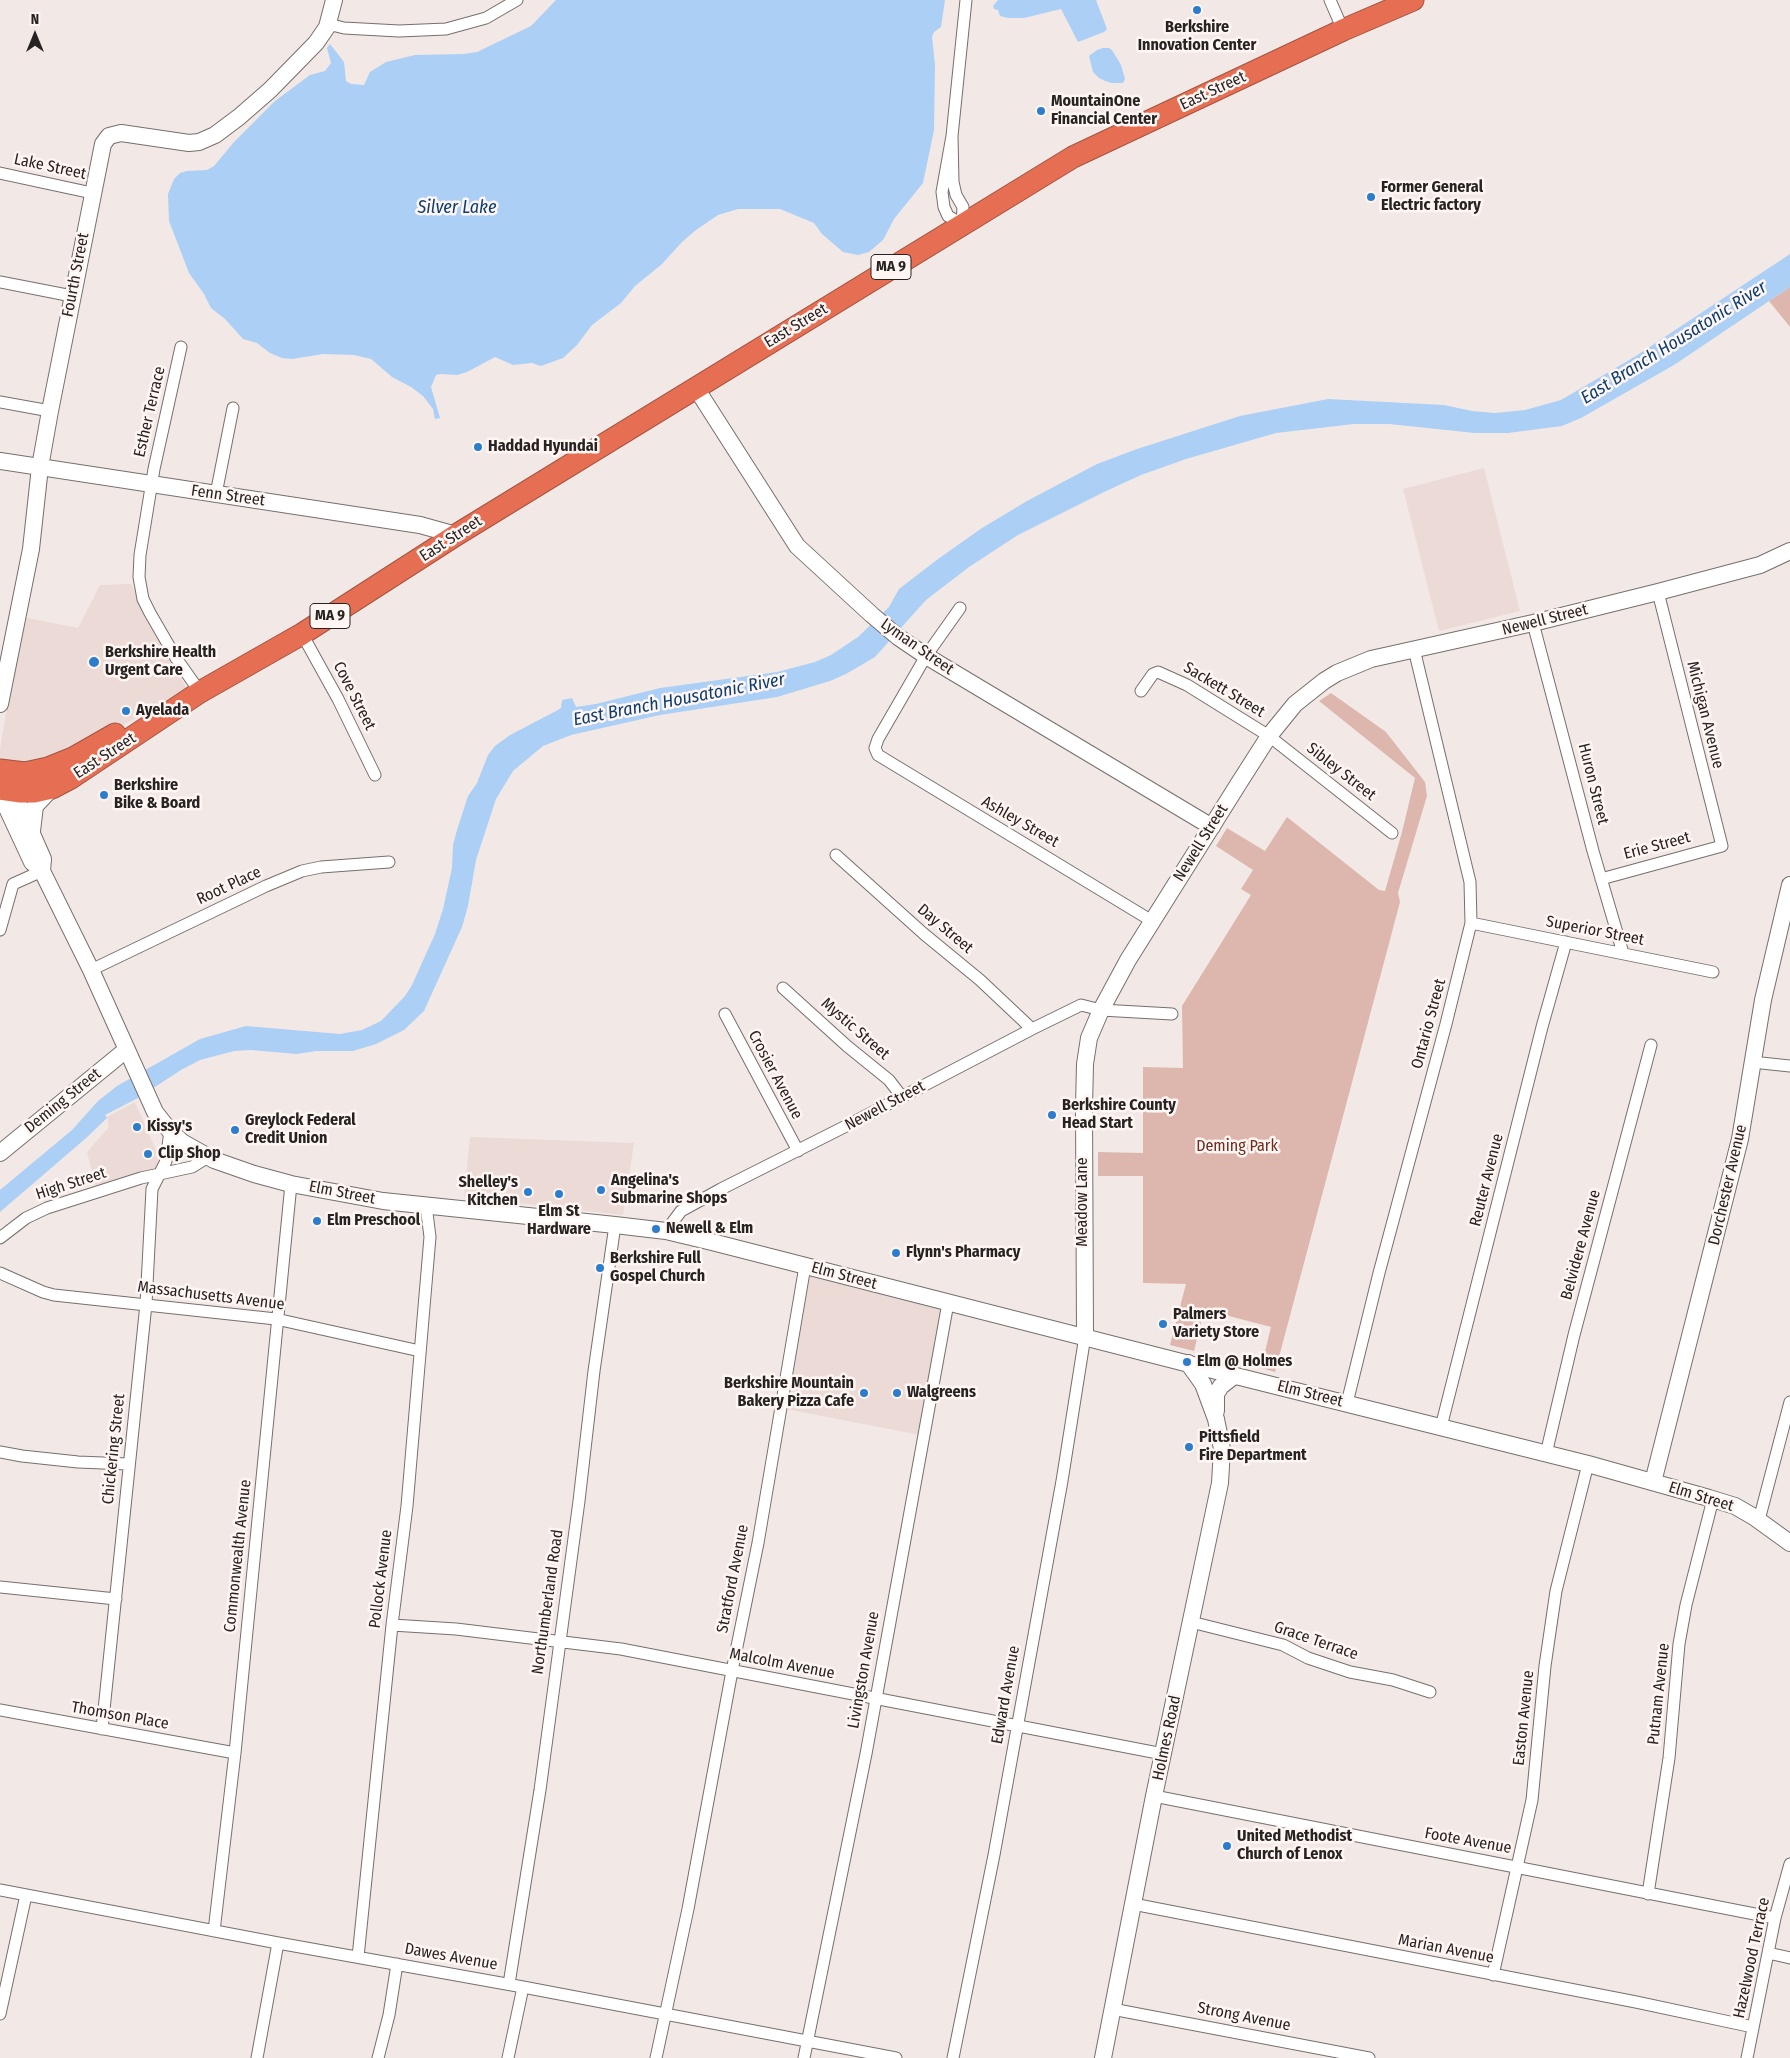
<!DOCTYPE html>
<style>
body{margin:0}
#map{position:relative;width:1790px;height:2058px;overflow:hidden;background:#f2e9e6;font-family:"Fira Sans Condensed",sans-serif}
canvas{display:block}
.north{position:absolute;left:10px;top:10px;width:50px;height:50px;-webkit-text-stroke:4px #fff6f4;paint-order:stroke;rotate:0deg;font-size:14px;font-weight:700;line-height:20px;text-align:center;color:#262322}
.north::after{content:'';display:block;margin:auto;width:18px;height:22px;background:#262322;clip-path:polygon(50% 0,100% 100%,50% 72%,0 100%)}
</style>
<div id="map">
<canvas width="1790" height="2058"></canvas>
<div class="north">N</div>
</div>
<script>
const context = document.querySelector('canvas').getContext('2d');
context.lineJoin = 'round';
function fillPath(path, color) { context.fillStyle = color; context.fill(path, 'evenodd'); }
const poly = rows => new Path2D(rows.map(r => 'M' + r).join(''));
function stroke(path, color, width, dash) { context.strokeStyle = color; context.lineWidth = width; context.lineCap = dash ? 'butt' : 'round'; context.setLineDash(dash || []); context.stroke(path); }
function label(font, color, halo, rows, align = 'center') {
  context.font = font + ' "Fira Sans Condensed",sans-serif'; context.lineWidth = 5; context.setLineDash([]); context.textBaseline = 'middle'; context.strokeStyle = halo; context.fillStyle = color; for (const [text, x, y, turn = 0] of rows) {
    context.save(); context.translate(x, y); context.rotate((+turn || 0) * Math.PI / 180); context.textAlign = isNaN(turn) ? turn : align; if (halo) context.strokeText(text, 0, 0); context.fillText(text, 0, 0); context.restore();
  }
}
const built = poly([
 [1484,468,1520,611,1439,631,1403,489],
 [131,584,188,691,50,763,15,769,0,761,0,749,22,617,78,628,100,585],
 [135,1102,159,1157,156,1168,96,1186,87,1152,109,1127,107,1117],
 [470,1137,634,1143,623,1215,464,1197],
 [810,1274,942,1307,920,1435,786,1409]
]);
const green = poly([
 [1790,287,1790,327,1769,301],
 [1331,693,1386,732,1425,782,1427,796,1398,893,1400,902,1275,1372,1261,1368,1271,1327,1225,1315,1204,1310,1194,1351,1170,1345,1186,1284,1143,1283,1143,1176,1098,1176,1098,1152,1143,1153,1143,1067,1183,1068,1182,1006,1251,895,1241,889,1253,870,1216,846,1227,828,1265,851,1287,817,1379,890,1385,891,1402,832,1415,778,1319,701]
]);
const water = poly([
 [556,0,945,0,941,27,934,32,932,37,935,65,934,130,923,183,894,219,883,240,869,252,858,255,843,252,822,234,814,223,780,209,738,209,718,215,696,230,682,242,662,264,635,286,621,303,592,325,577,345,563,358,541,366,532,363,513,365,495,357,467,372,457,375,440,374,436,375,431,387,440,418,435,419,433,409,423,396,411,387,392,377,371,359,354,355,323,354,292,359,282,358,270,353,257,343,243,339,225,319,211,308,204,294,189,273,169,221,168,194,174,179,180,173,187,171,207,170,214,166,234,142,275,101,310,75,325,71,331,63,327,48,330,44,344,62,346,81,351,84,364,85,370,72,386,62,415,55,463,54,477,52,531,26],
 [998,0,1096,0,1107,29,1104,32,1078,42,1061,9,1024,18,1008,18,1000,16,998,10,994,9,993,6],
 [1103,48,1109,48,1112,50,1121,65,1125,79,1123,83,1112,83,1105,81,1099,78,1093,72,1089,56,1097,50],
 [1790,254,1790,287,1674,365,1581,418,1562,426,1508,433,1475,433,1389,424,1354,424,1276,433,1186,459,1141,475,1104,492,1018,535,969,567,926,600,875,657,846,674,830,681,777,697,660,715,571,735,543,746,513,771,496,799,476,860,468,906,462,927,424,1011,404,1030,376,1044,353,1051,316,1051,297,1054,251,1050,234,1051,200,1060,181,1070,138,1098,105,1115,107,1118,85,1139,0,1212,0,1190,72,1130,98,1101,117,1086,200,1039,246,1026,340,1034,362,1030,381,1021,405,996,412,985,435,934,443,909,452,868,453,845,457,830,468,796,477,783,488,755,495,746,510,735,558,710,561,708,562,700,572,698,576,707,596,704,660,688,777,672,815,662,831,655,858,637,889,607,899,589,938,559,982,528,1027,501,1097,464,1137,449,1240,416,1328,399,1444,405,1472,411,1495,413,1525,410,1561,400,1636,356]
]);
const street = poly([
 [1330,0,1343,30],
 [328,24,344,28,399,31,446,29,486,18,517,0],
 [952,136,953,182,956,195,963,207,962,224,948,216,944,207,942,192,952,136,966,0],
 [0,173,92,193],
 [0,282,72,296],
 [181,347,154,469,140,555,139,577,143,599,150,613,176,658,200,692],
 [0,402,50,411],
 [216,494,233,408],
 [960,608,926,656,878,739,875,748,878,755,1152,921],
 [1533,623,1593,851,1623,953],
 [302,634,338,699,375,775],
 [1141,691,1153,674,1158,672,1187,685,1269,736,1392,833],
 [836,855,924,934,980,980,1032,1029],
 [1601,879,1722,846,1658,592],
 [1471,923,1713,972],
 [0,930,13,884,42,871],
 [91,970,266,886,302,871,321,867,389,862],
 [783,988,847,1046,889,1080,902,1097],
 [725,1014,798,1151],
 [1752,1062,1790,1066],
 [666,1231,681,1211,721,1189,850,1124,1032,1029,1081,1005,1101,1010,1172,1014],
 [0,1238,26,1218,47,1208,141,1178,192,1167,208,1157],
 [0,1273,43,1292,54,1295,276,1319,420,1351],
 [1347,1403,1379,1273,1446,1024,1471,923,1470,882,1414,649],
 [1441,1427,1542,1027,1566,942],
 [0,1452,22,1456,78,1462,128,1464],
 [1546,1454,1574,1335,1651,1045],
 [1759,1520,1790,1402],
 [0,1587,116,1599],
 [1191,1622,1283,1645,1308,1658,1350,1672,1393,1680,1430,1692],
 [392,1625,456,1629,621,1649,1163,1754],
 [0,1710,235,1753],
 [102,1729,146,1304,152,1189,166,1161,170,1131],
 [1154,1796,1775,1918],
 [0,1890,278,1943,523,1987,896,2058],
 [1648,1894,1669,1758,1679,1644,1686,1605,1713,1499],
 [1133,1904,1636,2002,1753,2027],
 [214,1931,235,1753,291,1184],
 [1768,1953,1790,1958],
 [358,1957,392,1625,407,1506,430,1237,426,1205],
 [1493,1975,1532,1800,1545,1666,1556,1591,1588,1464],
 [509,1984,540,1790,579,1501,594,1371,615,1225],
 [1112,2009,1369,2058],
 [0,2014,26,1895],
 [257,2058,278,1943],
 [378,2058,389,2015,397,1964],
 [508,2058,523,1987],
 [656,2058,688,1909,732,1671,758,1543,805,1266],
 [804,2058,866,1754,948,1303],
 [953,2058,994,1855,1062,1481,1085,1336],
 [1747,2058,1775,1918,1790,1864]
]);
const secondary = poly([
 [696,388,797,546,872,615,898,637,926,656,1212,827],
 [0,461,420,525,456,535],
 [0,704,31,549,40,467,50,411,103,144,109,136,121,133,189,143,199,142,215,135,239,117,270,90,316,43,327,27,334,0],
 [3,787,17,800,43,859,42,871],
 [6,790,5,804,32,862,42,871,91,970,155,1112,170,1131,182,1142,214,1160,254,1174,291,1184,383,1201,615,1225,666,1231,712,1242,1240,1377,1588,1464,1709,1498,1735,1506,1754,1517,1790,1543],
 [32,831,35,806,52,788],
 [0,1153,126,1050],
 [1085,1336,1084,1107,1085,1064,1089,1038,1101,1010,1128,960,1239,783,1269,736,1295,704,1324,681,1337,673,1371,659,1533,623,1658,592,1760,565,1790,551],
 [1216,1411,1216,1394,1221,1386,1234,1376],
 [1653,1482,1740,1139,1763,1000,1790,885],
 [1103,2058,1154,1796,1220,1483,1222,1449,1216,1419,1203,1384,1188,1363]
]);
const highway = poly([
 [0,770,25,773,48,768,73,758,115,734],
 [0,789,19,792,34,792,52,788,71,778,200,692,302,634,456,535,1073,157,1343,30,1413,0]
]);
const markers = [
 [1197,10,5,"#2c7dcc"],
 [1041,111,5,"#2c7dcc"],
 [1371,197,5,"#2c7dcc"],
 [478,447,5,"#2c7dcc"],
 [94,662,6,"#2c7dcc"],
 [126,711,5,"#2c7dcc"],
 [104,795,5,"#2c7dcc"],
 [1052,1115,5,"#2c7dcc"],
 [137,1127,5,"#2c7dcc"],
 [235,1130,5,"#2c7dcc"],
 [148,1154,5,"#2c7dcc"],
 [601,1190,5,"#2c7dcc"],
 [528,1192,5,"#2c7dcc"],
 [559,1194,5,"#2c7dcc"],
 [317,1221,5,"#2c7dcc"],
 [656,1229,5,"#2c7dcc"],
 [896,1253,5,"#2c7dcc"],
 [600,1268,5,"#2c7dcc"],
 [1163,1324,5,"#2c7dcc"],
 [1187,1362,5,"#2c7dcc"],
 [864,1393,5,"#2c7dcc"],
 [897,1393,5,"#2c7dcc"],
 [1189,1447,5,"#2c7dcc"],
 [1227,1846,5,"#2c7dcc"]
];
const shields = [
 [891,267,40],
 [330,616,40]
];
const shieldNames = [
 ["MA 9",891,267],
 ["MA 9",330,616]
];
const poiNames = [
 ["Berkshire",1197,28,"center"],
 ["Innovation Center",1197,46,"center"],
 ["MountainOne",1051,102],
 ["Financial Center",1051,120],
 ["Former General",1381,188],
 ["Electric factory",1381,206],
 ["Haddad Hyundai",488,447],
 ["Berkshire Health",105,653],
 ["Urgent Care",105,671],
 ["Ayelada",136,711],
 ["Berkshire",114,786],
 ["Bike & Board",114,804],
 ["Berkshire County",1062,1106],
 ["Head Start",1062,1124],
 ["Greylock Federal",245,1121],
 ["Credit Union",245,1139],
 ["Kissy's",147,1127],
 ["Clip Shop",158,1154],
 ["Angelina's",611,1181],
 ["Submarine Shops",611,1199],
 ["Shelley's",518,1183,"right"],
 ["Kitchen",518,1201,"right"],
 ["Elm St",559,1212,"center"],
 ["Hardware",559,1230,"center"],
 ["Elm Preschool",327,1221],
 ["Newell & Elm",666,1229],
 ["Flynn's Pharmacy",906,1253],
 ["Berkshire Full",610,1259],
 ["Gospel Church",610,1277],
 ["Palmers",1173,1315],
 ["Variety Store",1173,1333],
 ["Elm @ Holmes",1197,1362],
 ["Berkshire Mountain",854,1384,"right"],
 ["Bakery Pizza Cafe",854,1402,"right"],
 ["Walgreens",907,1393],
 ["Pittsfield",1199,1438],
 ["Fire Department",1199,1456],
 ["United Methodist",1237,1837],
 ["Church of Lenox",1237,1855]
];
const streetNames = [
 ["East Street",1213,91,-25],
 ["Lake Street",50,167,12],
 ["Fourth Street",76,275,-79],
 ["East Street",796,326,-31],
 ["Esther Terrace",150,412,-77],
 ["Fenn Street",228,496,8],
 ["East Street",451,539,-33],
 ["Newell Street",1545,620,-14],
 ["Lyman Street",917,647,35],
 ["Sackett Street",1224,690,31],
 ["Cove Street",354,696,63],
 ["Michigan Avenue",1705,715,76],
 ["East Street",105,756,-33],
 ["Sibley Street",1341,772,38],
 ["Huron Street",1593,784,76],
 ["Ashley Street",1020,822,30],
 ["Newell Street",1201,843,-58],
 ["Erie Street",1657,846,-15],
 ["Root Place",229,886,-25],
 ["Day Street",945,929,40],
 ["Superior Street",1595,931,11],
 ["Ontario Street",1429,1024,-75],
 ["Mystic Street",855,1029,41],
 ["Crosier Avenue",775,1075,62],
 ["Deming Street",63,1101,-39],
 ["Newell Street",885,1106,-28],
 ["Reuter Avenue",1487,1180,-76],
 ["High Street",71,1184,-18],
 ["Dorchester Avenue",1728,1185,-77],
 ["Elm Street",342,1193,11],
 ["Meadow Lane",1083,1202,-90],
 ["Belvidere Avenue",1581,1245,-75],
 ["Elm Street",844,1276,15],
 ["Massachusetts Avenue",211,1296,7],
 ["Elm Street",1310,1394,14],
 ["Chickering Street",114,1449,-84],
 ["Elm Street",1701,1497,17],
 ["Commonwealth Avenue",238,1556,-84],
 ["Pollock Avenue",381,1579,-83],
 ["Stratford Avenue",733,1579,-79],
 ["Northumberland Road",548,1602,-82],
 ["Grace Terrace",1316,1641,19],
 ["Malcolm Avenue",782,1664,11],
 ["Livingston Avenue",864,1670,-80],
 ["Putnam Avenue",1659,1694,-84],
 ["Edward Avenue",1006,1695,-80],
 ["Thomson Place",120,1716,10],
 ["Easton Avenue",1524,1718,-84],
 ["Holmes Road",1167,1738,-78],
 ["Foote Avenue",1468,1841,10],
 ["Marian Avenue",1446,1949,11],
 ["Dawes Avenue",451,1957,10],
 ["Hazelwood Terrace",1752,1958,-78],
 ["Strong Avenue",1244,2017,11]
];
const parkNames = [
 ["Deming Park",1237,1147]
];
const waterNames = [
 ["Silver Lake",457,208],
 ["East Branch Housatonic River",1674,343,-32],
 ["East Branch Housatonic River",679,700,-11]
];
fillPath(built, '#ebdad6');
fillPath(green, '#ddb7ad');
fillPath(water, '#accff5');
stroke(street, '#766f6d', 13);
stroke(secondary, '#766f6d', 18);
stroke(highway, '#a35442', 23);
stroke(street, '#fff', 11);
stroke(secondary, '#fff', 16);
stroke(highway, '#e66e53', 21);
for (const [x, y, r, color] of markers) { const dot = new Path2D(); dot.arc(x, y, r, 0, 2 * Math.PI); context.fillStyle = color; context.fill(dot); stroke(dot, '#fff6f4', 2); }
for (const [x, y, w] of shields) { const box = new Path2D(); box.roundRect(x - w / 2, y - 12.5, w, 25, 4); context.fillStyle = '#fff6f4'; context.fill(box); stroke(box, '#262322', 1); }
label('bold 15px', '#262322', null, shieldNames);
label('bold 16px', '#262322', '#fff6f4', poiNames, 'left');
label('16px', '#262322', '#fff6f4', streetNames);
label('16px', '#6b2b1d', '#fff6f4', parkNames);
label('italic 18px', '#0c3e6c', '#fff6f4', waterNames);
</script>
